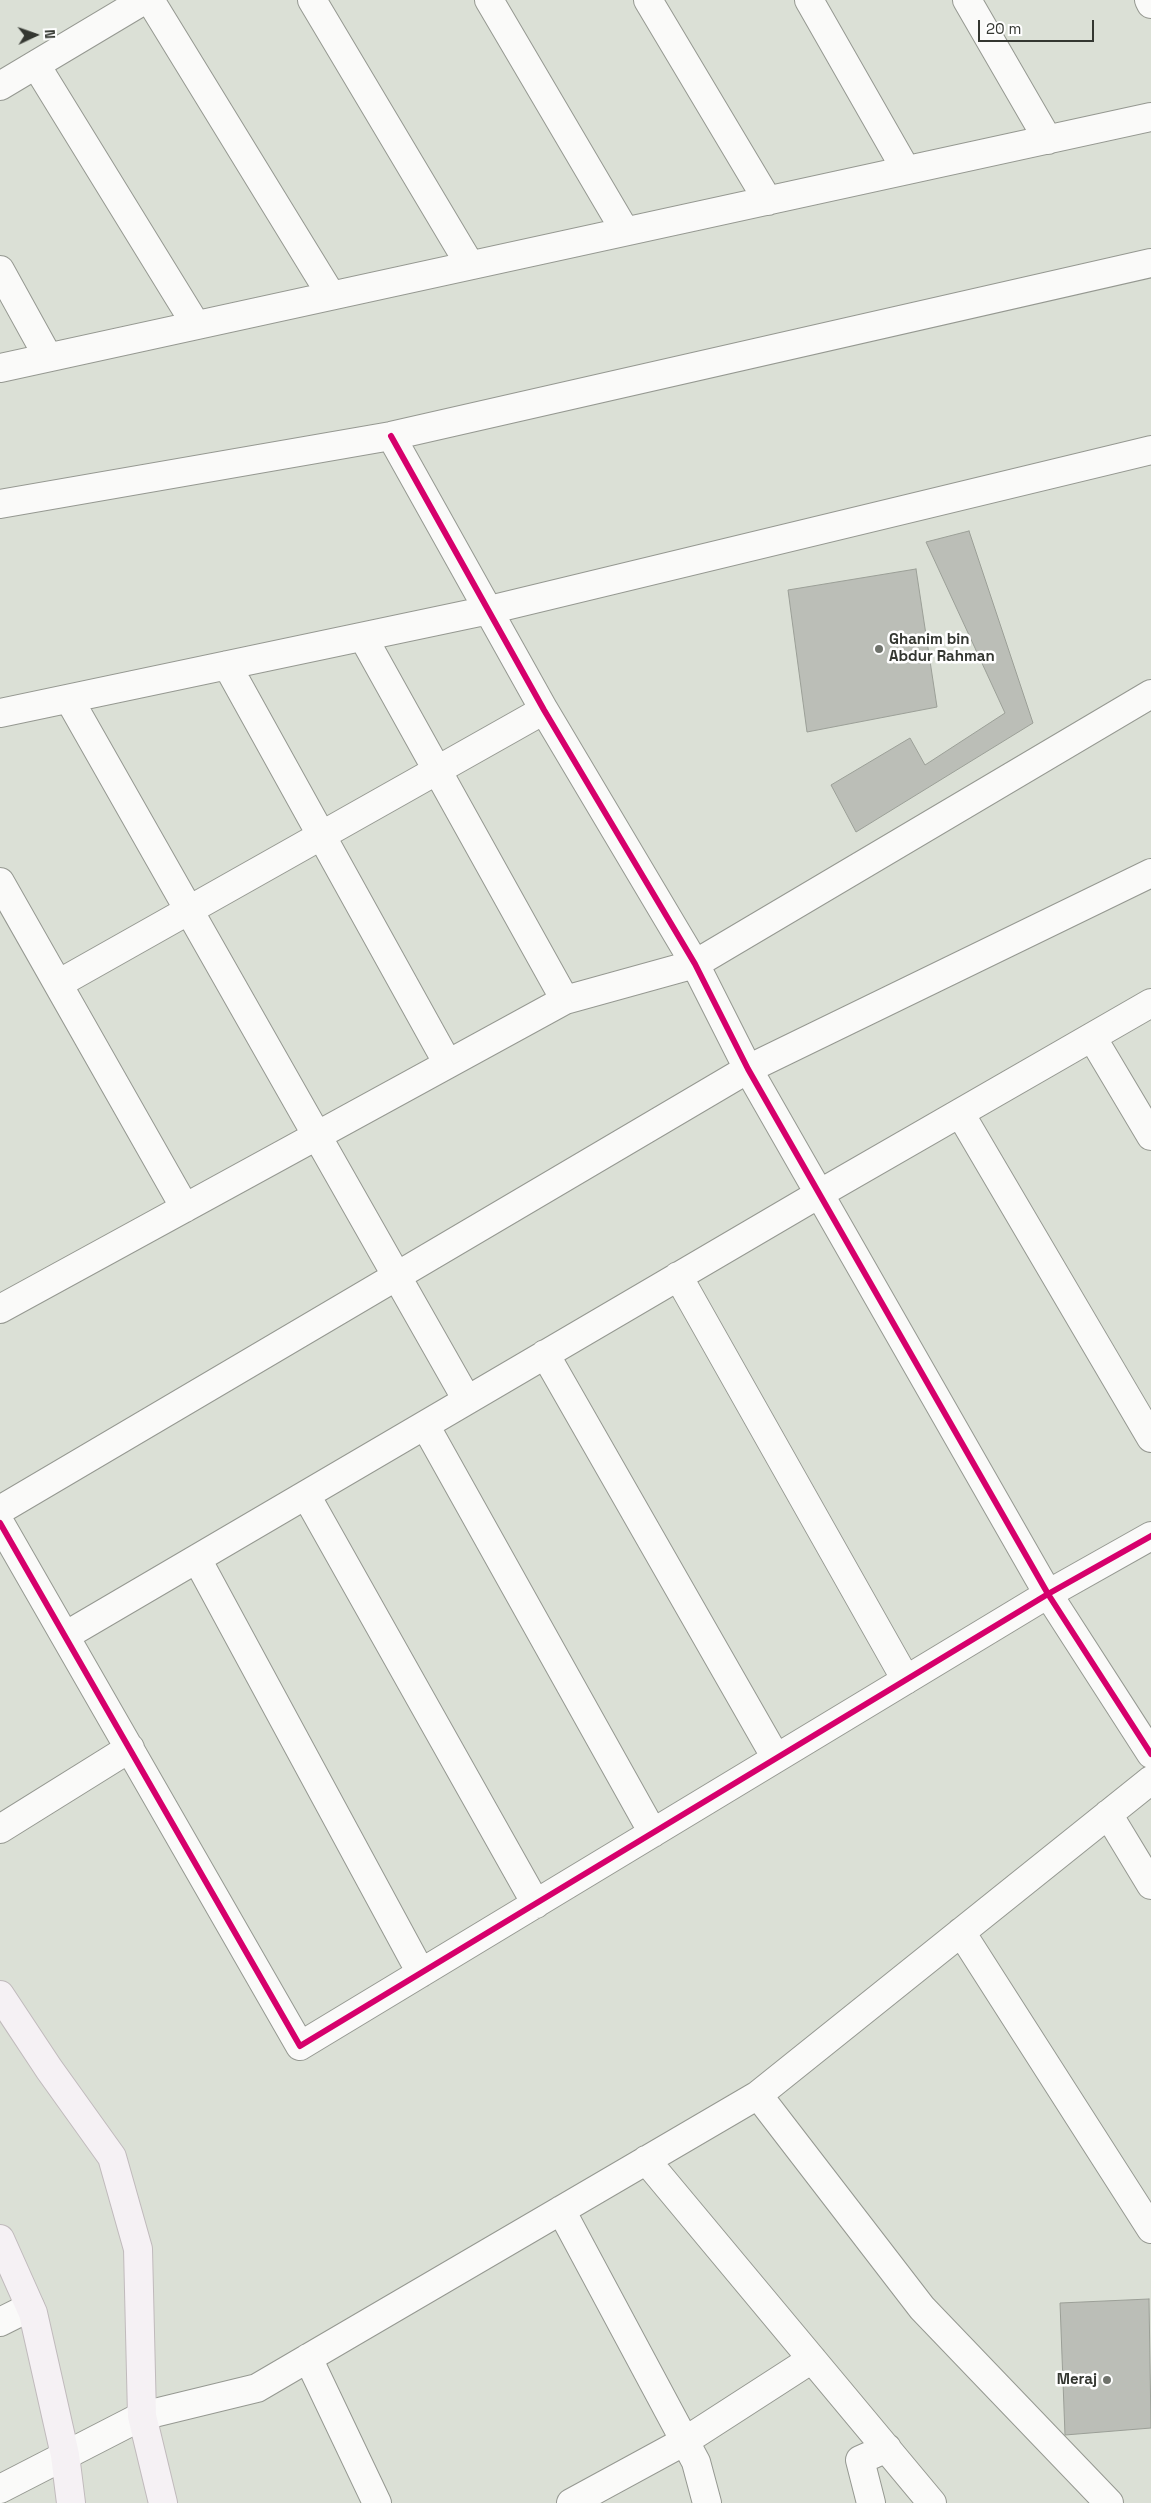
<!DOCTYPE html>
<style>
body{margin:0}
#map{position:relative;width:1151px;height:2503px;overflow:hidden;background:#dbe0d6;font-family:"Space Grotesk",sans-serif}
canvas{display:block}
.north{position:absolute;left:10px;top:10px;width:50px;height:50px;-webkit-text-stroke:4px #fff;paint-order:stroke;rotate:87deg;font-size:14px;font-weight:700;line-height:20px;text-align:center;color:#343731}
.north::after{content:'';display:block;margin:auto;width:18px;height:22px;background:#343731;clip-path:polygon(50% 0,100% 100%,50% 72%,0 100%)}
.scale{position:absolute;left:978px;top:20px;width:116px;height:22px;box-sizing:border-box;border:2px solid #343731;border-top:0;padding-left:6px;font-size:15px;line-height:18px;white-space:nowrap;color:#343731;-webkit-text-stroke:4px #fff;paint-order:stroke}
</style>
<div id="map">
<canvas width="1151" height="2503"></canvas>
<div class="north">N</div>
<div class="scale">20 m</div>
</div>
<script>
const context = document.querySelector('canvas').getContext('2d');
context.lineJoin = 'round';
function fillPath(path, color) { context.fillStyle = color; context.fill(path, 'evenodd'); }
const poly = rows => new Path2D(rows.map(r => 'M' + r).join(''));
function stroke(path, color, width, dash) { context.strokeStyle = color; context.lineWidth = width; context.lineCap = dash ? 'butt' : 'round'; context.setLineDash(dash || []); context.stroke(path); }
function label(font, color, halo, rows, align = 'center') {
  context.font = font + ' "Space Grotesk",sans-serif'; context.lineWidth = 5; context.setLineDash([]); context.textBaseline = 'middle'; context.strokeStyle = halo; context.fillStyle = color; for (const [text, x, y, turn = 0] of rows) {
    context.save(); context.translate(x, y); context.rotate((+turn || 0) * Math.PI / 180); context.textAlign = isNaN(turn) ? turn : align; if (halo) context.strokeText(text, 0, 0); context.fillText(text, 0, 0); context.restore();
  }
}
const building = poly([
 [969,531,1033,723,856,832,831,785,910,738,925,765,1005,713,926,542,969,531],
 [916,569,937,707,807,732,788,590,916,569],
 [1149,2299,1151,2428,1065,2435,1060,2303,1149,2299]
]);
const minor = poly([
 [150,0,331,295],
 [312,0,470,265],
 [489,0,625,231],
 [648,0,768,201],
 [809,0,906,170],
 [967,0,1048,140],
 [1149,0,1151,4],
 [36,65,196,325],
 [0,86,144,0],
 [0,270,48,357],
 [0,368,1151,117],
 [391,436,544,710,695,964,748,1069,1048,1594,1151,1754],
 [0,504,391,436,1151,263],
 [363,637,565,1000],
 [227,665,448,1064],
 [69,699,467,1400],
 [0,713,489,610,1151,450],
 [0,882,185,1208],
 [58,984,544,710],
 [1092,1037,1151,1136],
 [960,1113,1151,1438],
 [678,1276,906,1680],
 [0,1309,565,1000,695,964,1151,694],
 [545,1354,776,1758],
 [425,1425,653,1833],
 [306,1495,536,1904],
 [0,1510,748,1069,1151,873],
 [0,1523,300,2046,1048,1594,1151,1536],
 [197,1559,421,1973],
 [65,1636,819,1194,1151,1003],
 [1108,1814,1151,1885],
 [0,1829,130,1748],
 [961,1932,1151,2229],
 [758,2095,922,2308,1109,2503],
 [646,2160,932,2503],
 [561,2210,696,2462,707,2503],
 [0,2322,30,2307],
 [308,2358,377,2503],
 [0,2489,142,2416,257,2388,758,2095,1151,1780],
 [571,2503,685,2441,812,2359],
 [871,2503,860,2460,887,2448]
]);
const major = poly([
 [0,1995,49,2069,112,2157,138,2249,142,2416,163,2503],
 [0,2239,33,2313,65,2455,71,2503]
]);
const cycleway = poly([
 [391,436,544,710,695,964,748,1069,1048,1594,1151,1754],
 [0,1523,300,2046,1048,1594,1151,1536]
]);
const markers = [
 [879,649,5,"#6e726b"],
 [1107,2380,5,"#6e726b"]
];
const poiNames = [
 ["Ghanim bin",889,640],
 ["Abdur Rahman",889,657],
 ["Meraj",1097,2380,"right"]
];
fillPath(building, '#bbbeb7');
stroke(building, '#9b9f97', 1);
stroke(minor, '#959891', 30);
stroke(major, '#c0babc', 30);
stroke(minor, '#fafaf9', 28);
stroke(major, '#f5f1f4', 28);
stroke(cycleway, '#d6006c', 6);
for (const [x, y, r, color] of markers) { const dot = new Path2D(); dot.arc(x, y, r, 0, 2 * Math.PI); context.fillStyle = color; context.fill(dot); stroke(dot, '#fff', 2); }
label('bold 15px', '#343731', '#fff', poiNames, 'left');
</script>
